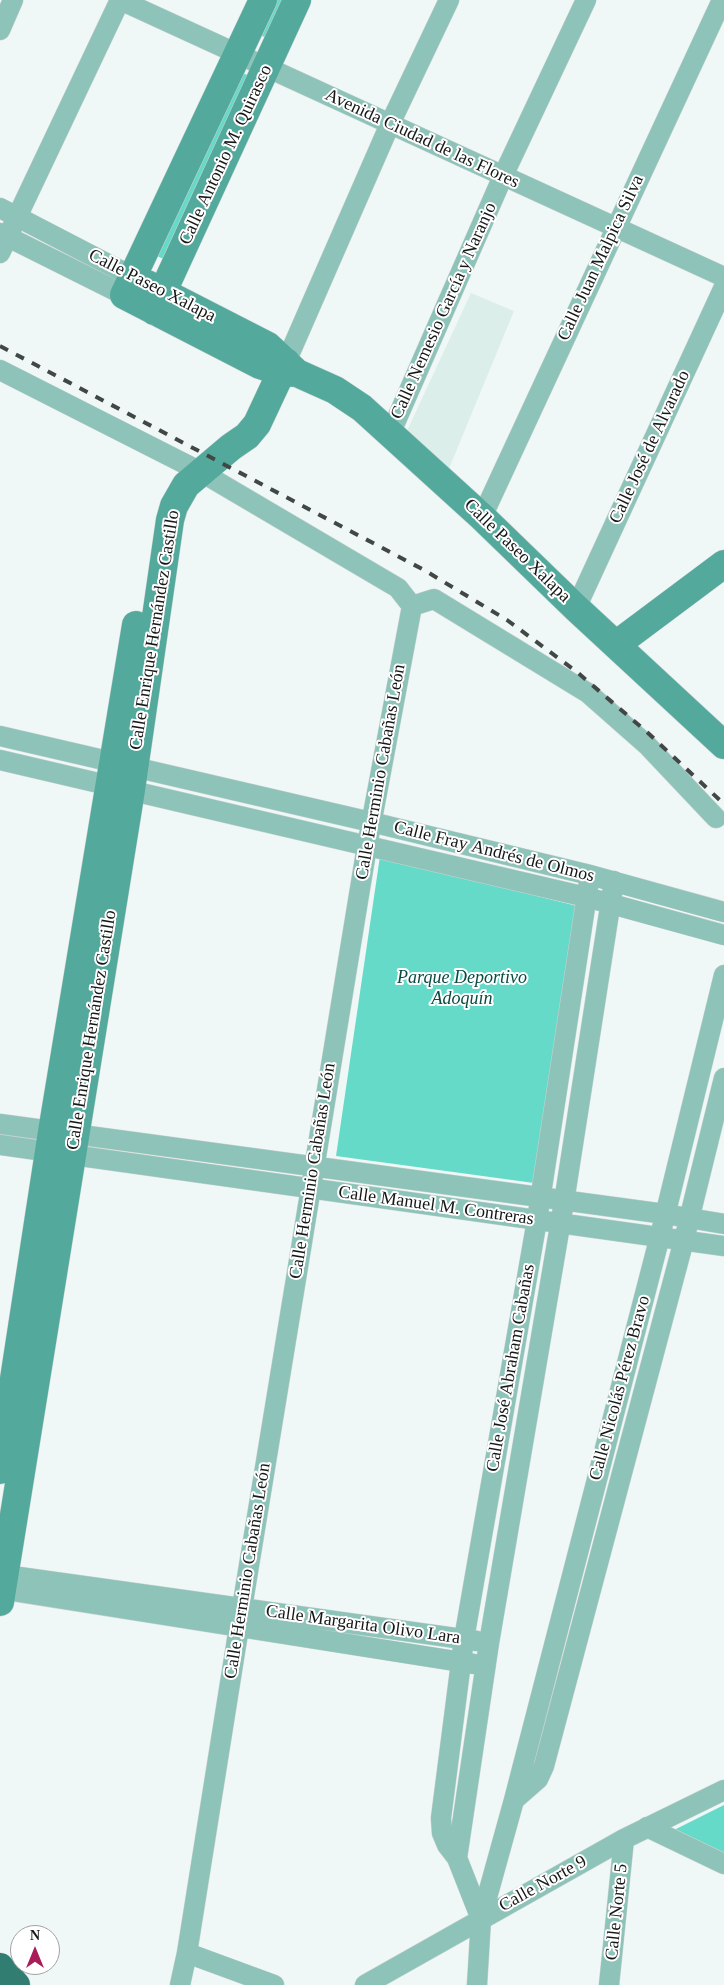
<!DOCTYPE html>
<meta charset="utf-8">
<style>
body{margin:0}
#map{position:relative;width:724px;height:1985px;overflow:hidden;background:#eff8f6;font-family:"Times New Roman",serif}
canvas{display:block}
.north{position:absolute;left:10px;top:1925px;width:50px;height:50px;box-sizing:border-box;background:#fff;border:1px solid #a1a3a2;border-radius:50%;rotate:0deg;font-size:14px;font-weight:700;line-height:20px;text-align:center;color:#151817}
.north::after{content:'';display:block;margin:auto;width:18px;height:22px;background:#aa1c58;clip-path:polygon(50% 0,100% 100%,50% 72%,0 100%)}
</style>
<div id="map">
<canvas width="724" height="1985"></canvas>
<div class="north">N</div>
</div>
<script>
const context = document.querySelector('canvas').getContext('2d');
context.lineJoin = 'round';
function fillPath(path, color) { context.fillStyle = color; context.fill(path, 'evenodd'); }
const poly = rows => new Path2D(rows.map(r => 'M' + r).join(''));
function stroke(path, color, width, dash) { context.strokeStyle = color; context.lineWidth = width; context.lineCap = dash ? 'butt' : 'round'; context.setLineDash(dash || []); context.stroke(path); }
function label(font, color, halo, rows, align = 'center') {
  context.font = font + ' "Times New Roman",serif'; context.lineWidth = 4; context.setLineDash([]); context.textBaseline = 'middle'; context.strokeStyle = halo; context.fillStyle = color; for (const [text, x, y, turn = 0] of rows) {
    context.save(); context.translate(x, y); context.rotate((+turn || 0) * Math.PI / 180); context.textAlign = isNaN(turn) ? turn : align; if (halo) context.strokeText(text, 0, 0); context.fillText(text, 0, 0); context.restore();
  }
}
const built = poly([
 [471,293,514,311,448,471,406,433]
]);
const green = poly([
 [276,0,290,0,271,40,260,35],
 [238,71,252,77,170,262,157,256],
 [380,856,577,906,534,1183,336,1156],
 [724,1805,724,1860,658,1838]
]);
const street = poly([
 [120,0,724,277],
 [0,30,13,0],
 [0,208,133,277],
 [0,233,124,295],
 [0,253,120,0],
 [286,362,390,124,449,0],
 [0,370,201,472,398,588,412,606,367,846,242,1608,187,1953,180,1985],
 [391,432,503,176,586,0],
 [482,517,722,0],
 [412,606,434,599,588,693,647,745,716,818],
 [576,608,724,287],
 [0,736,371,822,590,875,724,912],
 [0,760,586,897,724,935],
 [0,1124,665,1214,724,1224],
 [0,1145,724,1246],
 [0,1575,5,1575,477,1641],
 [0,1589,474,1664],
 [514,1800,538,1779,544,1766,684,1240,724,1078],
 [647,1827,724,1864],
 [457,1858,489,1643,564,1202,614,881],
 [481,1919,457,1858,447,1845,442,1833,441,1818,464,1639,537,1220,590,875],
 [187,1953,274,1985],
 [365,1985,624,1839,724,1790],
 [477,1985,481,1919,514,1800,660,1236,724,975],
 [609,1985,624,1839]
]);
const secondary = poly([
 [263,0,124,295,260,365,281,372,297,373,335,390,362,408,482,517,576,608,724,745],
 [147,284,268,346,297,373],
 [154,311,297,0],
 [617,644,724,564],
 [0,1470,52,1132,136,625],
 [0,1602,131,790,170,520,174,506,186,485,231,447,247,436,257,424,286,362]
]);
const highway = poly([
 [0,1967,16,1985]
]);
const rail = poly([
 [0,346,424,570,507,620,577,672,648,733,724,804]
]);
const streetNames = [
 ["Avenida Ciudad de las Flores",422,139,25],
 ["Calle Antonio M. Quirasco",226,155,-65],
 ["Calle Juan Malpica Silva",601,258,-65],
 ["Calle Paseo Xalapa",152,286,27],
 ["Calle Nemesio García y Naranjo",444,311,-66],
 ["Calle José de Alvarado",650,447,-65],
 ["Calle Paseo Xalapa",517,551,44],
 ["Calle Enrique Hernández Castillo",155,630,-81],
 ["Calle Herminio Cabañas León",381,772,-80],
 ["Calle Fray Andrés de Olmos",494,852,14],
 ["Calle Enrique Hernández Castillo",92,1030,-81],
 ["Calle Herminio Cabañas León",313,1171,-81],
 ["Calle Manuel M. Contreras",436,1206,8],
 ["Calle José Abraham Cabañas",511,1368,-80],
 ["Calle Nicolás Pérez Bravo",620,1388,-75],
 ["Calle Herminio Cabañas León",248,1571,-81],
 ["Calle Margarita Olivo Lara",363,1625,8],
 ["Calle Norte 9",543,1884,-29],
 ["Calle Norte 5",617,1912,-84]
];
const parkNames = [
 ["Parque Deportivo",462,978],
 ["Adoquín",462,999]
];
fillPath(built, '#dceeea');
fillPath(green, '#65dac8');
stroke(street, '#ccd4d2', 21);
stroke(secondary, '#ccd4d2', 29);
stroke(highway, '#ccd4d2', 29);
stroke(street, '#8ec3b9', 20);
stroke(secondary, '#53a99c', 28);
stroke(highway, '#327d72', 28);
stroke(rail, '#424645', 4, [9, 9]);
label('18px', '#151817', '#fff', streetNames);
label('italic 18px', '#094b43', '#fff', parkNames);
</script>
